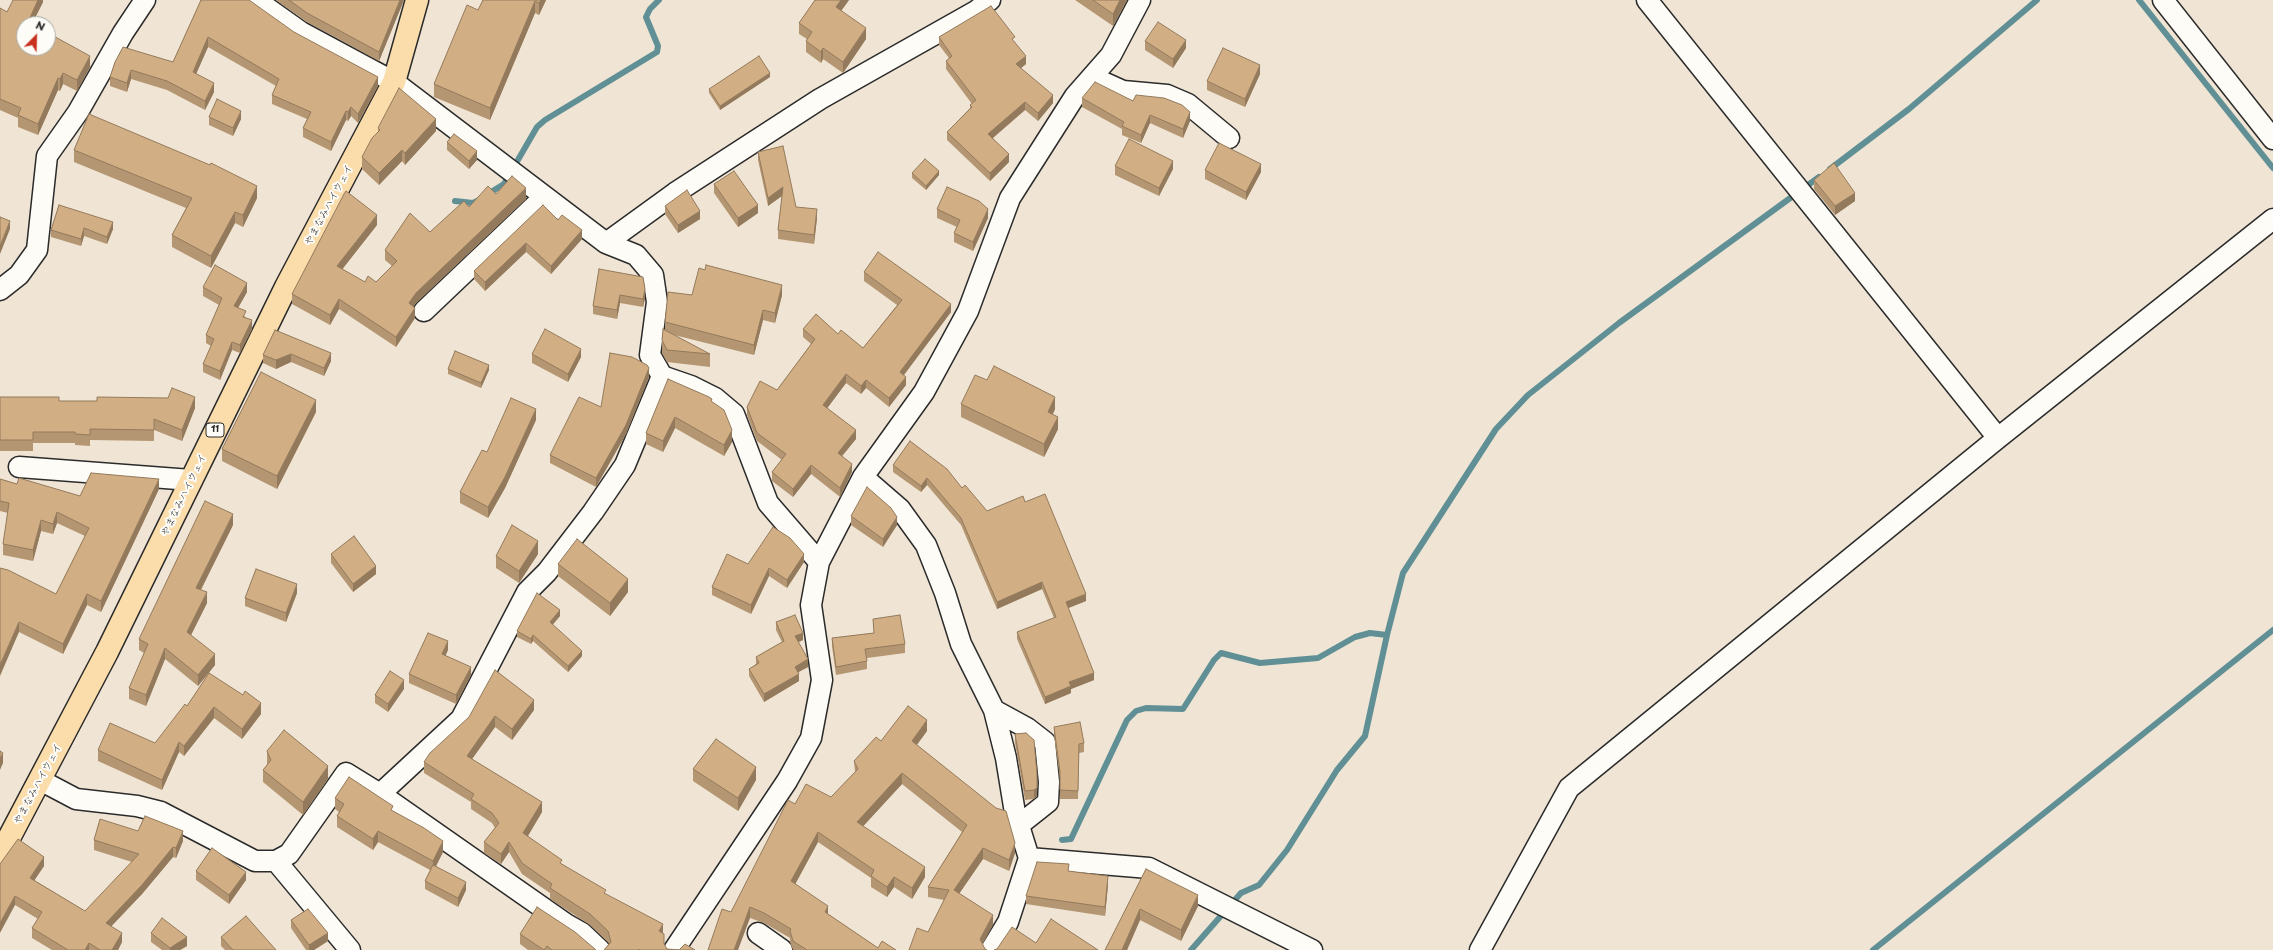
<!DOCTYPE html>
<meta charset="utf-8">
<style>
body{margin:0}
#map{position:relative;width:2273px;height:950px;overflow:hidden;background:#f0e5d4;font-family:"Playpen Sans",sans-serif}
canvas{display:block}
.north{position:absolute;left:16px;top:16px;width:40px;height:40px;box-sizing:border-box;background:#fdfcf7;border:1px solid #a9a8a5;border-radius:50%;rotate:23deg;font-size:11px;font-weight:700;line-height:16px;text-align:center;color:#2b2b2b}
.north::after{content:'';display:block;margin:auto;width:14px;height:18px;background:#c8321e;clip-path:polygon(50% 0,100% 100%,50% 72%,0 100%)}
</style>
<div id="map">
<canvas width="2273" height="950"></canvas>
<div class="north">N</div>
</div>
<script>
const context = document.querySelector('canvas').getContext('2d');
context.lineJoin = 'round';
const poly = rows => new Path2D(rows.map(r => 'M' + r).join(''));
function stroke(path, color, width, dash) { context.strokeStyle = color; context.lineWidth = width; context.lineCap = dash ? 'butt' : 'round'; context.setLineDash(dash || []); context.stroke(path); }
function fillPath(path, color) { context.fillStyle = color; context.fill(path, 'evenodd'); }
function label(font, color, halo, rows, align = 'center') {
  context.font = font + ' "Playpen Sans","Klee One",sans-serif'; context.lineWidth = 4; context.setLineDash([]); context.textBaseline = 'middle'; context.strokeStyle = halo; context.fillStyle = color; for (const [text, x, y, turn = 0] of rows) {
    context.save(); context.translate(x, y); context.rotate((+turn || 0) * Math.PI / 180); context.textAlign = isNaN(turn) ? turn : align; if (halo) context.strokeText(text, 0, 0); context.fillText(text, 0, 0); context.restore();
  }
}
const stream = poly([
 [2139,0,2273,168],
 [1830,169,1909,109,2037,0],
 [486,195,504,184,537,127,545,120,657,52,658,46,646,17,650,9,659,0],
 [455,201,473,203,479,200],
 [1062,840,1071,839,1127,720,1136,711,1146,708,1183,709,1214,660,1221,653,1260,663,1318,658,1355,637,1370,633,1387,635],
 [1191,950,1241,893,1259,885,1287,850,1337,770,1365,736,1387,635,1403,573,1496,429,1528,395,1619,323,1819,177],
 [1873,950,2273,630]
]);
const minor = poly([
 [256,0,301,32,394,82,606,243,636,255,653,275,657,302,650,355,662,376,625,465,593,512,547,572,527,592,461,719,380,794],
 [1647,0,1998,438],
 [2163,0,2273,139],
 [1092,77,1123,91,1167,95,1188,104,1229,138],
 [606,243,675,193,820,99,976,11,990,0],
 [0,290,19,275,37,250,47,156,78,112,123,33,145,0],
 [424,311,544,197],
 [662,376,691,386,715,398,734,414,768,503,819,562],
 [19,467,191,480],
 [863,477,900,509,926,545,945,593,961,644,994,710,1006,758,1015,813,1029,858,1008,922,991,950],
 [994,710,1027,728,1045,742,1049,782,1048,802,1019,825],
 [40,780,76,799,137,806,161,812,255,861,276,861,289,854,346,773,380,794,566,924,582,933,600,950],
 [1029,858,1149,868,1312,950],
 [276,861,350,950],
 [758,933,782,950],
 [674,950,787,781,811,738,822,680,811,605,819,562,863,477,924,392,968,311,1010,198,1075,96,1111,55,1140,0],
 [1480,950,1569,788,1998,438,2273,219]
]);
const major = poly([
 [0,855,107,652,286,287,394,82,417,0]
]);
const wall = poly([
 [43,0,43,2,32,24,90,67,77,91,63,84,60,91,58,90,38,135,18,127,18,118,0,110,0,8,7,12],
 [201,0,294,32,378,86,358,123,351,116,348,121,346,120,331,151,303,137,303,128,307,119,272,104,272,95,276,86,208,47,196,74,214,92,205,110,167,90,131,79,127,92,110,86,110,77,115,62,173,62],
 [276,0,404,0,379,61,307,22],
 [483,0,546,0,539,15,535,13,490,120,434,97,434,84,478,10],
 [815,0,849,0,841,11,866,39,843,73,823,59,821,63,806,52,806,41,807,39,799,34,799,23],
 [1075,0,1127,0,1113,26],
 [939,37,1015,42,1026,64,1021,68,1053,103,1038,121,1025,110,993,138,1009,162,990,181,947,140,947,132,970,108,970,105,972,104,946,69,946,61,949,58,939,45],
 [1145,41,1186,48,1173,68,1145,50],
 [1260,74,1245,107,1207,90,1207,81],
 [770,77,720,110,709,93,709,89],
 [1082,98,1133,101,1190,121,1183,138,1150,123,1141,143,1122,135,1122,129,1082,107],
 [209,117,241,119,233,136,209,125],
 [378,128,436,131,405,165,402,161,379,185,362,169,362,157,378,133],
 [447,142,477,160,469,169,447,150],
 [74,150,257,198,243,227,235,223,211,268,172,247,172,235,186,208,74,162],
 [758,152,796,207,817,218,814,244,778,239,778,230,782,196,768,206,758,160],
 [1115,166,1173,169,1159,196,1115,175],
 [1205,170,1261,172,1246,200,1205,179],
 [912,173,939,175,926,190,912,178],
 [1814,180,1855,201,1835,215,1814,189],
 [714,184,758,213,738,227,714,193],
 [496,194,526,199,416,303,413,307,415,318,396,347,339,309,330,325,292,304,292,294,377,225,342,269,365,282,376,282,392,266,385,260,385,250,430,232,469,207],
 [59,205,113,229,107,244,84,236,81,246,51,237,51,230],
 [665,206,700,219,678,233,665,214],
 [937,209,988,218,973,251,954,242,954,233,957,227,937,218],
 [558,220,582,239,551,274,526,252,485,291,474,279,474,271],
 [599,269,645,298,643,307,620,303,617,319,593,314,593,306],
 [864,272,951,312,904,375,906,385,889,407,866,388,861,394,846,383,827,408,856,439,842,456,852,472,840,497,811,474,793,497,772,481,772,472,782,460,757,441,747,415,747,407,777,390,811,344,803,337,803,329,838,334,863,348,897,305,864,281],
 [203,287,247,292,238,308,246,318,252,329,240,353,232,350,220,380,203,372,203,364,211,346,206,343,206,335,219,305,203,296],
 [692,295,782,295,775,323,763,320,754,355,674,335,710,354,710,367,667,362,662,353,662,340,665,330,665,322],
 [275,330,331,361,324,376,291,362,276,369,263,363,263,355],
 [532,354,581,357,568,382,532,363],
 [448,369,489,370,481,388,448,374],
 [649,377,626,434,596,487,550,463,550,455,601,407],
 [987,380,1055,409,1053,414,1058,429,1044,457,961,417,961,404],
 [0,397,59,401,195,408,182,441,154,430,154,441,90,440,90,446,75,445,75,443,33,443,33,451,0,451],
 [709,397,732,442,724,456,675,428,663,452,646,444,646,433],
 [316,412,277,489,222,461,222,449],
 [536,420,505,488,488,518,460,503,460,492,487,452],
 [893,465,962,488,987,511,1025,502,1086,601,1068,608,1094,680,1071,689,1071,693,1045,704,1017,639,1017,632,1054,618,1042,589,997,609,961,525,927,485,921,492,893,472],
 [0,479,17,484,80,496,159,489,101,612,87,605,63,654,19,632,0,568,56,594,85,536,57,523,53,534,41,531,33,561,3,555,3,544,8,513,0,511],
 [851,516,897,525,883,547,851,525],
 [233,525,201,590,207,603,191,635,215,665,198,686,165,659,146,706,129,699,129,688,144,653,139,650,139,639],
 [331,554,376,574,353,592,331,563],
 [538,554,519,583,496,568,496,556],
 [804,562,787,588,769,576,751,614,712,595,712,587,748,564],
 [558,564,628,592,610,616,558,576],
 [297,593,286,622,245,606,245,598],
 [560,616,552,625,582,656,568,672,533,641,531,644,517,637,517,631],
 [873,619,905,644,905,653,867,658,867,669,836,675,832,646,832,638,874,633],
 [776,622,803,640,798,642,808,667,798,672,799,681,764,702,749,676,749,669,756,664,756,657,782,642,776,630],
 [448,650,445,656,471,675,456,704,409,683,409,674],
 [209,673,261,714,242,739,214,718,184,756,179,752,162,790,98,761,98,750,155,743,187,706],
 [404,689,388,712,375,703,375,695],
 [534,710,512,740,495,727,472,759,542,812,528,836,562,865,606,894,663,933,664,945,667,949,679,950,695,950,604,950,609,944,608,942,590,925,550,899,550,893,522,874,509,852,501,864,484,853,484,842,495,828,492,823,471,809,471,802,424,773,424,762,469,717],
 [1054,727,1084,743,1084,752,1079,753,1078,799,1060,799,1060,779,1054,735],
 [927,731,917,745,1015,853,1009,871,983,859,959,894,993,925,928,932,944,900,928,897,928,887,962,832,902,784,863,826,925,877,912,899,894,887,887,897,871,887,871,878,818,842,795,884,828,914,878,948,896,950,793,950,790,942,790,938,764,923,750,918,731,912,795,804,831,797,855,772,854,761,881,741],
 [1015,734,1037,782,1037,796,1034,799,1025,800,1015,743],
 [267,751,328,779,303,815,263,782,263,770,267,765],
 [693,769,756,780,738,811,693,781],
 [335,798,393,811,443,852,436,866,466,890,458,907,425,889,425,881,430,870,378,842,373,850,337,827,337,816,339,812,335,809],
 [138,831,183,841,176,858,173,857,142,894,111,926,122,942,118,950,52,950,32,938,32,928,38,919,15,905,0,868,44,866,34,880,85,911,132,862,94,850,94,840],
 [1146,869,1198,906,1181,941,1140,920,1127,950,1105,950],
 [196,871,246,880,229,904,196,880],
 [1069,871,1108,885,1105,916,1026,904,1026,896],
 [291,920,328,941,314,950,306,950,291,928],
 [151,933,187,946,180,950,162,950,151,942],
 [520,934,596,950,528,950,520,944],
 [221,937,276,950,225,950,221,946]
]);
const shadedWall = poly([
 [38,0,43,0,43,2,32,24,28,22],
 [400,0,404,0,379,61,379,52],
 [541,0,546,0,539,15,539,3],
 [841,0,849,0,836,18,836,7],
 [1120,0,1127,0,1113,26,1113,14],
 [535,1,535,13,490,120,490,108],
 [866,28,866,39,843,73,843,62],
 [208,37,208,47,193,81,193,72],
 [1186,40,1186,48,1173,68,1173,59],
 [823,48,823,59,821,63,821,52],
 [90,56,90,67,77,91,77,80],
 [1026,56,1026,64,1016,72,1016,64],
 [1260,65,1260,74,1245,107,1245,99],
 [131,70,131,79,127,92,127,83],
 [63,73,63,84,60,91,60,79],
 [770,73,770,77,720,110,720,106],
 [378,77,378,86,358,123,358,114],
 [58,78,58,90,38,135,38,124],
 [214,83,214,92,205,110,205,101],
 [1053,95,1053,103,1038,121,1038,113],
 [1025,102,1025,110,988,142,988,134],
 [351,107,351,116,348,121,348,112],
 [241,111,241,119,233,136,233,128],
 [346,111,346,120,331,151,331,142],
 [1190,112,1190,121,1183,138,1183,129],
 [1150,115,1150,123,1141,143,1141,135],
 [436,119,436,131,405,165,405,153],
 [402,150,402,161,379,185,379,173],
 [477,151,477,160,469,169,469,161],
 [1009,154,1009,162,990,181,990,173],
 [1173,161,1173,169,1159,196,1159,188],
 [1261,164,1261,172,1246,200,1246,192],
 [939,171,939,175,926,190,926,186],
 [257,186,257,198,243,227,243,215],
 [783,187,783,195,768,206,768,198],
 [526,188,526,199,416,303,409,313,409,303,416,293],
 [1855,193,1855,201,1835,215,1835,206],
 [758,205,758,213,738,227,738,218],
 [817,209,817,218,814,244,814,235],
 [988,209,988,218,973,251,973,242],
 [700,211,700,219,678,233,678,225],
 [235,212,235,223,211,268,211,256],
 [377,215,377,225,337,276,337,266],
 [10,221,10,229,0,254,0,246],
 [113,222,113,229,107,244,107,237],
 [84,228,84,236,81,246,81,239],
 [582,230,582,239,551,274,551,266],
 [526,243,526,252,485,291,485,282],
 [247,283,247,292,234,315,234,306],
 [782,285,782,295,775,323,775,313],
 [645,289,645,298,643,307,643,299],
 [620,295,620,303,617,319,617,310],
 [339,299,339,309,330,325,330,315],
 [951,304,951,312,900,380,900,372],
 [415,308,415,318,396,347,396,337],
 [763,310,763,320,754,355,754,345],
 [252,320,252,329,240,353,240,345],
 [232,342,232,350,220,380,220,371],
 [581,349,581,357,568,382,568,374],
 [331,353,331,361,324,376,324,368],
 [291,354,291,362,276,369,276,360],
 [489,365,489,370,481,388,481,383],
 [649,368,649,377,626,434,596,487,596,478],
 [846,374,846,383,823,414,823,405],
 [906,377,906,385,889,407,889,398],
 [866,380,866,388,861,394,861,386],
 [195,397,195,408,182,441,182,430],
 [1055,397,1055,409,1048,424,1048,412],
 [316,400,316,412,277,489,277,476],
 [536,409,536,420,505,488,488,518,488,507],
 [675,417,675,428,663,452,663,441],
 [1058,417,1058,429,1044,457,1044,444],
 [732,430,732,442,724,456,724,445],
 [856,430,856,439,838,461,838,453],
 [852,464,852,472,840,497,840,488],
 [811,465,811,474,793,497,793,489],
 [927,478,927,485,921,492,921,486],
 [159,479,159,489,101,612,101,601],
 [57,512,57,523,53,534,53,524],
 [233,514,233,525,196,599,196,588],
 [897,517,897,525,883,547,883,539],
 [41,520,41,531,33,561,33,550],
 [538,541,538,554,519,583,519,571],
 [804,554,804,562,787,588,787,580],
 [376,566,376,574,353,592,353,584],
 [769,568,769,576,751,614,751,605],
 [628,579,628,592,610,616,610,603],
 [1042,582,1042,589,997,609,997,602],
 [297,584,297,593,286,622,286,613],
 [207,592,207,603,187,643,187,632],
 [87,594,87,605,63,654,63,644],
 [1086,594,1086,601,1066,609,1066,602],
 [560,610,560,616,550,628,550,622],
 [19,622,19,632,0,676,0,665],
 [803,633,803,640,795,644,795,636],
 [533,635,533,641,531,644,531,639],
 [448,641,448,650,442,663,442,654],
 [165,648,165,659,146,706,146,695],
 [582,651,582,656,568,672,568,666],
 [215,654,215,665,198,686,198,675],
 [808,659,808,667,795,674,795,667],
 [471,667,471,675,456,704,456,695],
 [1094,673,1094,680,1071,689,1071,693,1045,704,1045,697,1069,682],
 [799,674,799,681,764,702,764,694],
 [404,680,404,689,388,712,388,704],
 [534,700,534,710,512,740,512,729],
 [261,703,261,714,242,739,242,729],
 [214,707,214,718,184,756,184,746],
 [495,716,495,727,467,766,467,756],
 [927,720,927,731,912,751,912,741],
 [179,742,179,752,162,790,162,780],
 [3,753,3,763,0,770,0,759],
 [328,766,328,779,303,815,303,802],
 [756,767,756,780,738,811,738,798],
 [902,773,902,784,857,833,857,822],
 [1037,774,1037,796,1034,799,1034,790],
 [542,802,542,812,523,844,523,833],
 [183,831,183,841,176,858,176,848],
 [378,831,378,842,373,850,373,839],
 [818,832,818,842,791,892,791,881],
 [443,841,443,852,433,872,433,861],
 [509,842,509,852,501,864,501,854],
 [1015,843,1015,853,1009,871,1009,860],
 [173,847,173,857,142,894,106,932,106,923],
 [983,848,983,859,954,901,954,890],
 [44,857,44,866,30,887,30,878],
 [925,867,925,877,912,899,912,888],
 [246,872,246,880,229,904,229,895],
 [1108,876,1108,885,1105,916,1105,907],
 [894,877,894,887,887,897,887,887],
 [466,882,466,890,458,907,458,898],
 [1198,895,1198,906,1181,941,1181,930],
 [15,896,15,905,0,933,0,923],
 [828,906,828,917,825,912],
 [750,907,750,918,738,950,734,950],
 [1140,909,1140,920,1127,950,1122,950],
 [993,915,993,925,980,949,980,939],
 [663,924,663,935,659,931],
 [122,933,122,942,118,950,112,950],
 [328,933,328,941,314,950,309,950,309,945],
 [187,937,187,946,180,950,170,950,170,948],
 [89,943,89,950,85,950]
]);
const building = poly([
 [13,0,38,0,28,22,32,24,24,24,24,48,48,48,48,33,90,56,77,80,63,73,60,79,58,78,38,124,18,115,21,108,0,99,0,8,7,12,13,0],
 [201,0,249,0,294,32,378,77,358,114,351,107,348,112,346,111,331,142,303,128,311,112,272,95,279,79,208,37,193,72,214,83,205,101,167,81,131,70,127,83,110,77,115,62,123,47,173,62,201,0],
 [289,0,400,0,379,52,307,13,289,0],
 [483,0,541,0,539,3,535,1,490,108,434,84,467,5,478,10,483,0],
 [815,0,841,0,836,7,866,28,843,62,823,48,821,52,806,41,812,32,799,23,815,0],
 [1093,0,1120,0,1113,14,1093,0],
 [991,6,1015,37,1012,39,1026,56,1016,64,1053,95,1038,113,1025,102,988,134,1009,154,990,173,947,132,972,107,970,105,976,100,946,61,952,56,939,37,991,6],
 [1158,22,1186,40,1173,59,1145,41,1158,22],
 [1223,48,1260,65,1245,99,1207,81,1223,48],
 [759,56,770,73,720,106,709,89,759,56],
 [1095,82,1133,101,1136,95,1164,98,1182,105,1190,112,1183,129,1150,115,1141,135,1122,126,1124,122,1082,98,1095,82],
 [399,88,436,119,405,153,402,150,379,173,362,157,372,138,380,130,378,128,399,88],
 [217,99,241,111,233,128,209,117,217,99],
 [89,114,210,165,211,163,257,186,243,215,235,212,211,256,172,235,192,198,74,150,89,114],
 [454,134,477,151,469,161,447,142,454,134],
 [1129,139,1173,161,1159,188,1115,166,1129,139],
 [1219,143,1261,164,1246,192,1205,170,1219,143],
 [783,146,796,207,817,209,814,235,778,230,783,187,768,198,758,152,783,146],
 [925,159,939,171,926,186,912,173,925,159],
 [1834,163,1855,193,1835,206,1814,180,1834,163],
 [734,171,758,205,738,218,714,184,734,171],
 [512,176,526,188,416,293,409,303,415,308,396,337,339,299,330,315,292,294,344,194,346,191,377,215,337,266,365,282,368,276,376,282,397,261,385,250,410,213,430,232,464,201,469,207,488,186,496,194,512,176],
 [947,187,979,201,988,209,973,242,954,233,960,220,937,209,947,187],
 [687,190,700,211,678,225,665,206,687,190],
 [59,205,113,222,107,237,84,228,81,239,51,230,59,205],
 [543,205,558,220,562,215,582,230,551,266,526,243,485,282,474,271,543,205],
 [0,217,10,221,0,246,0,217],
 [878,252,951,304,900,372,906,377,889,398,866,380,861,386,846,374,823,405,856,430,838,453,852,464,840,488,811,465,793,489,772,472,786,454,757,433,747,407,760,381,777,390,815,339,803,329,816,314,838,334,841,330,863,348,902,300,864,272,878,252],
 [215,265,247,283,234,306,246,311,243,317,252,320,240,345,232,342,220,371,203,364,214,339,206,335,222,298,203,287,215,265],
 [706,265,782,285,775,313,763,310,754,345,665,322,668,292,692,295,699,268,705,270,706,265],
 [599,269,643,277,645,289,643,299,620,295,617,310,593,306,599,269],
 [545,329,581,349,568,374,532,354,545,329],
 [663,329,710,354,667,350,662,340,663,329],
 [275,330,331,353,324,368,291,354,276,360,263,355,275,330],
 [455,351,489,365,481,383,448,369,455,351],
 [610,353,632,357,647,365,649,368,626,425,596,478,550,455,579,397,601,407,610,353],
 [994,366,1055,397,1048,412,1058,417,1044,444,961,404,975,375,987,380,994,366],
 [261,372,316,400,277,476,222,449,261,372],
 [668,379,709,397,712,399,711,401,724,410,732,430,724,445,675,417,663,441,646,433,668,379],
 [172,388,195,397,182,430,154,419,154,430,90,429,90,435,75,434,75,432,33,432,33,440,0,440,0,397,59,397,59,401,97,401,97,397,168,398,172,388],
 [511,398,536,409,505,477,488,507,460,492,482,450,487,452,511,398],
 [910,441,947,469,962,488,965,485,987,511,1023,496,1025,502,1045,494,1086,594,1066,602,1094,673,1069,682,1071,686,1045,697,1017,632,1056,617,1042,582,997,602,961,518,927,478,921,486,893,465,910,441],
 [91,473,159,479,101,601,87,594,63,644,19,622,0,665,0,568,8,570,56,594,89,528,57,512,53,524,41,520,33,550,3,544,9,503,0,501,0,479,17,484,19,478,80,496,91,473],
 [867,487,891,508,897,517,883,539,851,516,867,487],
 [205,501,233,514,196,588,207,592,187,632,215,654,198,675,165,648,146,695,129,688,148,644,139,639,205,501],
 [512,525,538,541,519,571,496,556,512,525],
 [773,527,790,538,804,554,787,580,769,568,751,605,712,587,727,554,748,564,773,527],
 [354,536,376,566,353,584,331,554,354,536],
 [577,539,628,579,610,603,558,564,577,539],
 [256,569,297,584,286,613,245,598,256,569],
 [537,593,560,610,550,622,582,651,568,666,533,635,531,639,517,631,537,593],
 [795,615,803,633,795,636,808,659,795,667,799,674,764,694,749,669,759,663,756,657,784,641,776,622,795,615],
 [900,615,905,644,865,649,867,661,836,667,832,638,874,633,873,619,900,615],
 [428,633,448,641,442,654,471,667,456,695,409,674,428,633],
 [495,670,534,700,512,729,495,716,467,756,542,802,523,833,562,860,560,863,606,890,604,893,663,924,659,931,664,934,664,944,667,949,679,950,685,944,695,950,640,950,639,949,639,950,604,950,611,942,608,931,590,914,550,888,552,884,522,863,509,842,501,854,484,842,499,823,492,813,471,799,474,794,424,762,430,753,469,717,495,670],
 [390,671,404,680,388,704,375,695,390,671],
 [209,673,243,695,245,691,261,703,242,729,214,707,184,746,179,742,162,780,98,750,110,723,155,743,185,704,187,706,209,673],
 [908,706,927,720,912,741,996,808,1006,811,1015,843,1009,860,983,848,954,890,993,915,980,939,985,949,987,950,909,950,917,928,928,932,949,890,928,887,967,825,902,773,857,822,925,867,912,888,894,877,887,887,871,876,874,870,818,832,791,881,828,906,825,912,878,948,882,941,896,950,807,950,793,941,790,931,791,929,764,913,750,907,734,950,708,950,722,909,731,912,788,800,795,804,806,784,831,797,858,769,854,761,876,737,881,741,908,706],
 [1080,722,1084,743,1079,744,1078,791,1060,790,1060,772,1054,727,1080,722],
 [284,730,328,766,303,802,263,770,271,760,267,751,284,730],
 [1026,733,1034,740,1037,774,1037,788,1034,790,1025,791,1015,734,1026,733],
 [716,739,756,767,738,798,693,769,716,739],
 [0,751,3,753,0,759,0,751],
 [349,777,393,806,391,810,424,828,443,841,433,861,378,831,373,839,337,816,344,804,335,798,349,777],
 [145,816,183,831,176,848,173,847,142,885,106,923,122,933,112,950,100,950,89,943,85,950,68,950,32,928,42,912,15,896,0,923,0,864,18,839,44,857,30,878,85,911,139,854,94,840,100,819,138,831,145,816],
 [212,848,246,872,229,895,196,871,212,848],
 [1037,862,1069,864,1068,871,1108,876,1105,907,1026,896,1037,862],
 [433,865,466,882,458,898,425,881,433,865],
 [1146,869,1198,895,1181,930,1140,909,1122,950,1105,950,1146,869],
 [537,907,575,932,596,950,552,950,547,946,544,950,520,934,537,907],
 [308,909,328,933,309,945,291,920,308,909],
 [246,916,276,950,233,950,221,937,246,916],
 [162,918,187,937,170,948,151,933,162,918],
 [1051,919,1098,950,994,950,997,949,1012,927,1036,943,1051,919]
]);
const shields = [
 [215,430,18]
];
const shieldNames = [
 ["11",215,430]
];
const streetNames = [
 ["やまなみハイウェイ",329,205,-62],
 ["やまなみハイウェイ",184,495,-64],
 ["やまなみハイウェイ",38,784,-62]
];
stroke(stream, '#609095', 6);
stroke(minor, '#2b2b2b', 23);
stroke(major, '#2b2b2b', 25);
stroke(minor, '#fdfcf7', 20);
stroke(major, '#fbddab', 22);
fillPath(wall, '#b59672');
fillPath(shadedWall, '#937a5c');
fillPath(building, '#d2ae84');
stroke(building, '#937a5c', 1);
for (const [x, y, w] of shields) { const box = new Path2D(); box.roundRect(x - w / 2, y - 7, w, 14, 3); context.fillStyle = '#fdfcf7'; context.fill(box); stroke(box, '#2b2b2b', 1); }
label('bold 9px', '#2b2b2b', null, shieldNames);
label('10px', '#2b2b2b', '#fdfcf7', streetNames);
</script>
